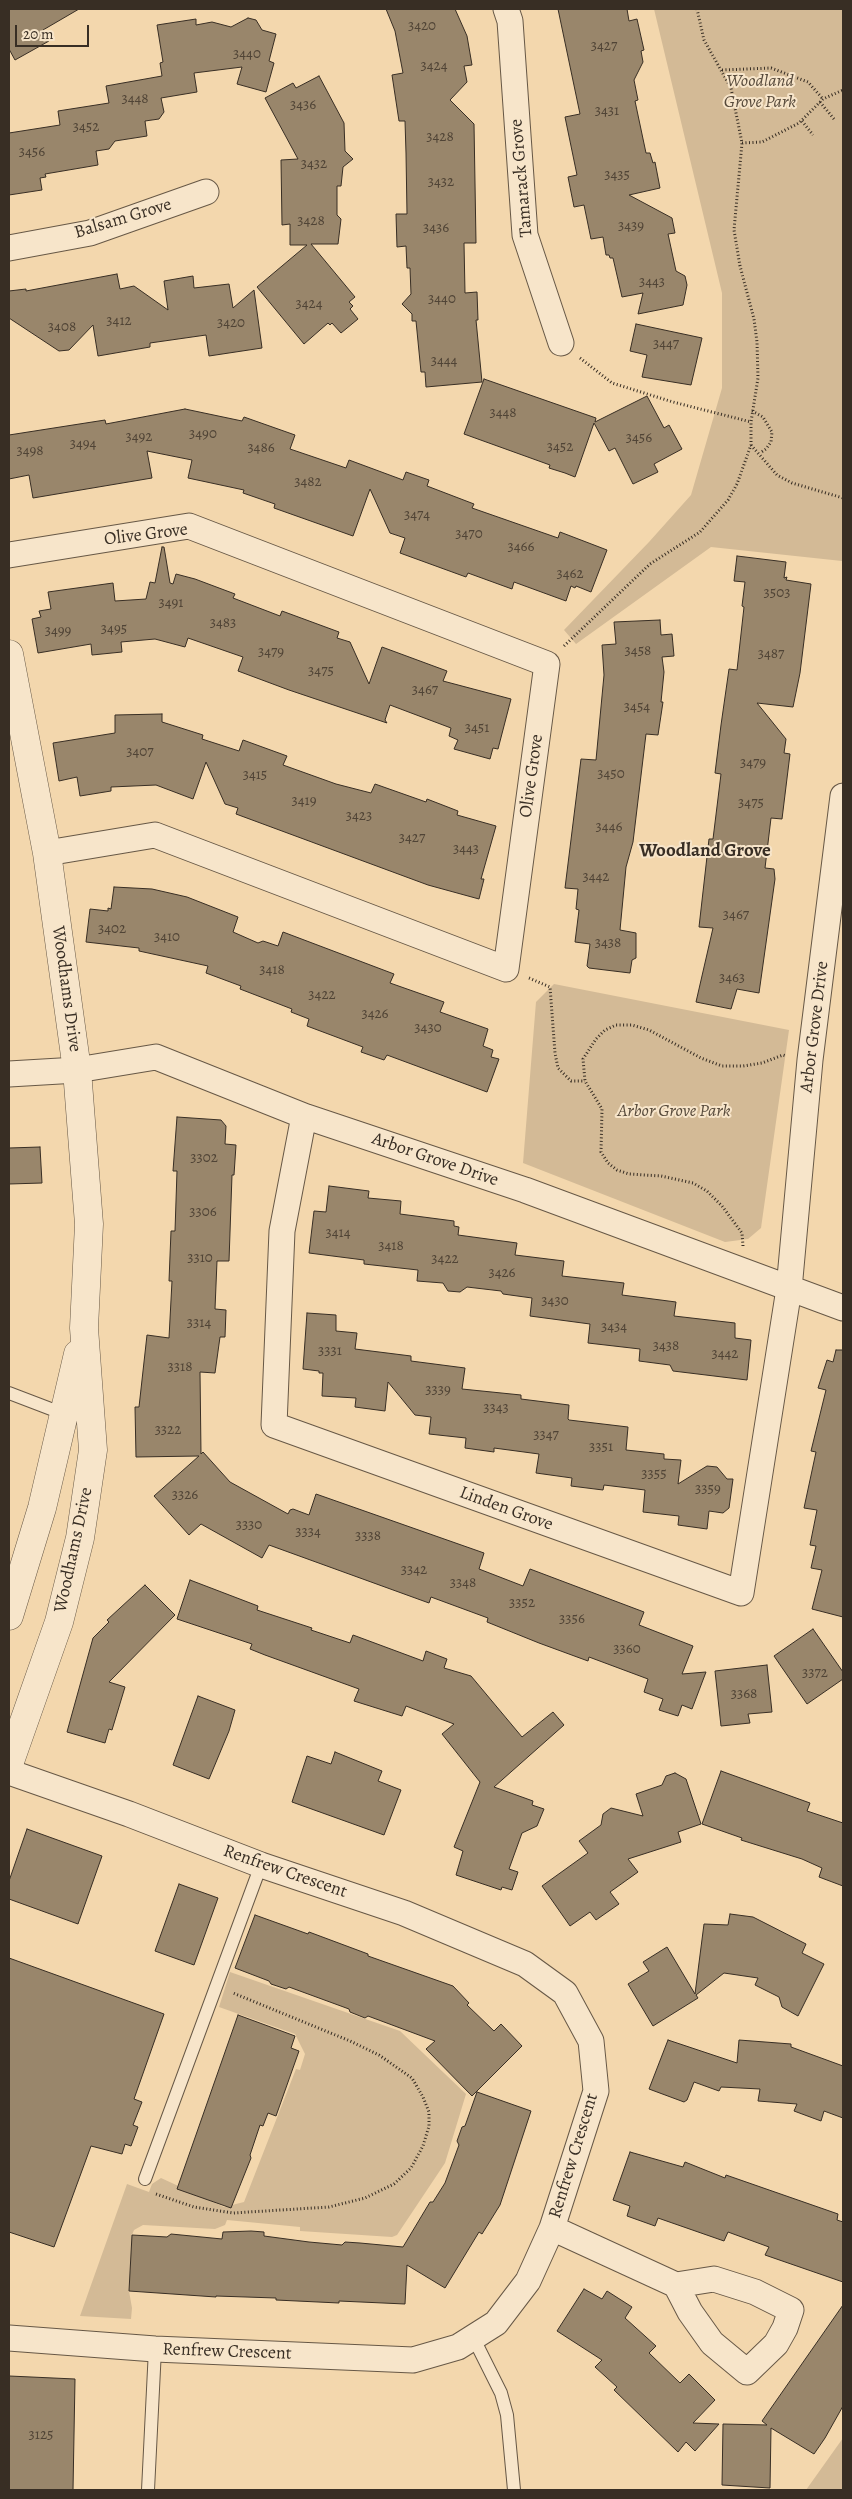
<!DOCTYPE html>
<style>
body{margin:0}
#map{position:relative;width:852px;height:2499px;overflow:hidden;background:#f3d7ad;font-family:Alegreya,serif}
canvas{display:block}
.frame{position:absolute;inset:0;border:10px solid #382e24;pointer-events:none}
.scale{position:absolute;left:15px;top:25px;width:74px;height:22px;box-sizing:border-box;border:2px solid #382e24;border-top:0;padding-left:6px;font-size:15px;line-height:18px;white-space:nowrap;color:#382e24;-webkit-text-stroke:4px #f7e5ca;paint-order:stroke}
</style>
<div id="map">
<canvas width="852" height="2499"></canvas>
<div class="frame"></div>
<div class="scale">20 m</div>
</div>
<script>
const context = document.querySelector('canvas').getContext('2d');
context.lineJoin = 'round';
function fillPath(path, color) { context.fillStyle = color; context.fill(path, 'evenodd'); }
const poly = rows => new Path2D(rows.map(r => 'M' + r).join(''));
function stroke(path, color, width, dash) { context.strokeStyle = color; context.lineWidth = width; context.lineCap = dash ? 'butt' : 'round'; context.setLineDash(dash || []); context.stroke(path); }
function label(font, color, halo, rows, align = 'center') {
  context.font = font + ' Alegreya,serif'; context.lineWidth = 4; context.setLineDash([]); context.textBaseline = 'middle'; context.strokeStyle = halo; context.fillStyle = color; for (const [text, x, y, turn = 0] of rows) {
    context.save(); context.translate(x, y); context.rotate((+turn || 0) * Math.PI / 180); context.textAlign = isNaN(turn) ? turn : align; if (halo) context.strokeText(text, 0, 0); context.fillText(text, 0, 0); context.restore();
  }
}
const green = poly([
 [654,9,843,9,842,561,711,547,576,644,564,630,649,542,691,495,722,388,722,293],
 [554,984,789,1030,761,1228,748,1239,725,1242,523,1163,536,1002],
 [230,1972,400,2031,466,2094,445,2163,397,2235,392,2237,300,2231,300,2227,227,2220,225,2225,215,2229,143,2225,134,2230,132,2235,129,2291,132,2308,131,2319,80,2316,127,2184,149,2192,152,2184,161,2178,224,2207,244,2202,296,2069,300,2070,305,2054,295,2034,219,2007],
 [843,2438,843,2490,806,2490]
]);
const building = poly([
 [9,9,79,9,43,30,49,41,15,60,9,49,9,9],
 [386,9,455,9,467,36,472,65,464,66,467,82,450,100,474,124,476,243,464,243,465,293,477,292,478,320,476,320,482,382,426,387,425,372,421,372,416,321,412,321,412,314,402,304,411,294,410,268,407,268,406,246,397,247,396,214,407,214,406,153,405,121,399,121,392,75,403,73,395,31,386,9],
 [558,9,627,9,629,21,637,19,644,50,641,51,643,62,634,80,638,100,635,101,646,153,650,153,653,163,655,162,660,188,629,195,672,218,675,233,668,234,676,271,685,276,687,285,683,305,638,314,643,293,622,297,613,258,610,258,609,255,606,255,603,237,591,239,584,205,574,207,568,177,577,175,565,117,580,114,558,9],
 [248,18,256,20,262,30,276,34,269,61,274,63,266,92,237,84,242,67,194,73,197,92,161,98,164,112,159,119,145,121,147,136,115,141,109,149,96,151,98,165,45,174,46,177,40,178,42,190,9,195,9,133,60,125,58,111,109,103,106,86,162,76,160,63,163,62,157,25,196,19,196,25,212,22,231,27,248,18],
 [319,76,344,123,345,151,353,159,343,167,341,186,337,186,337,215,341,219,338,244,311,244,355,297,349,302,353,306,350,309,358,319,341,333,332,323,330,325,328,323,304,344,257,287,307,245,290,245,290,224,282,225,281,160,298,159,265,98,293,83,296,88,319,76],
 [117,274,120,289,134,286,168,310,164,281,193,276,194,288,229,284,233,308,254,290,262,348,209,356,206,335,150,343,150,347,98,356,93,325,69,350,59,351,9,318,9,291,26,289,26,291,117,274],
 [636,324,702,338,691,385,642,377,647,355,630,351,636,324],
 [484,379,596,418,595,422,647,396,664,428,669,425,682,449,654,464,658,472,633,484,615,448,609,451,594,423,575,477,565,473,549,468,550,465,464,434,484,379],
 [185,409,242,421,244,417,295,435,290,449,346,468,349,460,403,480,406,472,429,480,427,486,474,504,472,508,558,538,560,532,607,550,591,592,576,586,575,588,571,586,566,601,514,582,512,589,468,573,466,577,400,553,405,538,390,533,370,489,353,536,274,508,275,504,243,493,244,490,188,478,192,460,147,451,152,478,33,498,29,475,9,479,9,435,105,420,106,424,185,409],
 [162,547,164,547,170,583,173,584,176,574,195,579,235,594,233,598,280,616,282,611,339,632,337,638,350,642,369,684,382,647,447,671,443,681,511,699,498,749,493,748,490,759,454,749,458,740,449,736,451,728,390,705,385,720,387,723,289,690,238,671,243,657,188,638,185,647,155,639,121,642,122,652,92,655,91,644,38,653,32,619,41,617,39,611,51,609,48,592,113,583,115,601,146,599,150,582,155,583,162,547],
 [737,556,786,562,784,578,787,577,786,580,811,584,800,673,793,707,757,703,786,739,784,753,790,754,782,819,771,818,765,868,774,869,775,879,759,993,737,989,731,1009,696,1002,713,928,699,927,709,839,713,839,721,774,715,773,721,725,729,669,737,670,744,607,742,606,745,582,734,581,737,556],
 [660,620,661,635,672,634,674,656,662,657,664,672,661,702,663,702,658,735,646,734,633,842,626,867,620,930,636,933,636,958,632,960,630,973,589,968,587,966,590,944,575,942,579,910,576,909,578,889,565,888,581,759,596,760,604,675,602,645,616,644,614,622,660,620],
 [162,714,162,722,203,735,202,739,239,751,243,740,287,756,283,765,336,784,371,793,375,784,426,802,427,799,458,811,457,815,496,826,481,879,484,879,479,899,428,885,236,814,238,808,225,804,206,762,193,799,156,785,111,787,111,791,80,796,77,777,59,781,53,743,115,733,115,715,162,714],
 [114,887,152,889,187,897,238,917,233,932,258,943,263,941,278,946,283,932,394,974,390,983,444,1002,440,1012,488,1029,483,1046,493,1050,491,1057,499,1059,487,1092,387,1055,384,1060,361,1052,363,1047,307,1026,309,1019,291,1012,292,1009,240,989,241,986,206,973,208,966,139,951,139,948,86,942,90,909,108,911,108,908,111,909,114,887],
 [177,1117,221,1120,226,1126,225,1144,236,1145,234,1175,232,1175,229,1261,217,1261,215,1309,226,1310,225,1337,220,1337,215,1373,200,1372,201,1454,203,1452,230,1482,288,1514,290,1510,293,1509,309,1515,316,1494,484,1553,479,1569,523,1586,530,1569,644,1612,639,1625,693,1646,682,1674,706,1672,692,1709,682,1705,678,1716,659,1710,663,1699,644,1692,648,1679,589,1657,588,1661,539,1643,487,1622,488,1618,431,1597,429,1603,269,1545,262,1558,201,1524,189,1535,154,1496,199,1456,136,1457,135,1407,139,1407,147,1335,169,1338,172,1281,169,1281,171,1231,175,1231,177,1171,173,1171,177,1117],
 [40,1147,42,1183,9,1184,9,1148,40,1147],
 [329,1186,369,1191,368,1198,401,1201,400,1214,454,1221,454,1226,459,1227,458,1235,517,1243,515,1255,564,1261,562,1276,624,1283,622,1295,676,1302,674,1316,735,1323,735,1338,751,1340,747,1380,673,1371,670,1365,639,1361,640,1349,588,1343,590,1324,530,1316,532,1298,503,1294,501,1291,467,1287,460,1292,448,1291,443,1283,417,1281,418,1270,364,1264,364,1260,309,1253,314,1211,326,1212,329,1186],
 [307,1313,336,1315,336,1331,357,1333,355,1349,411,1356,411,1361,465,1368,462,1389,521,1395,521,1399,569,1405,568,1419,569,1420,628,1427,626,1450,664,1454,664,1459,681,1460,678,1484,707,1466,717,1467,727,1479,733,1479,729,1508,723,1513,709,1511,707,1529,678,1525,679,1516,643,1512,645,1490,604,1485,603,1490,571,1486,572,1478,536,1473,539,1454,494,1448,494,1452,465,1448,466,1438,429,1434,431,1417,415,1415,388,1382,385,1411,355,1407,356,1398,322,1396,323,1373,319,1373,319,1371,303,1369,307,1313],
 [836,1350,843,1350,843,1617,812,1609,822,1570,811,1568,816,1546,810,1545,817,1510,804,1508,816,1452,811,1451,826,1390,818,1388,827,1360,833,1362,836,1350],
 [190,1580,258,1606,257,1610,312,1628,311,1630,350,1643,353,1635,423,1661,426,1651,447,1659,444,1668,471,1676,522,1737,553,1712,564,1725,494,1787,533,1801,532,1805,544,1809,537,1826,522,1833,509,1869,518,1872,512,1890,502,1887,501,1890,456,1875,463,1851,454,1847,480,1782,442,1734,454,1724,406,1706,402,1716,354,1701,359,1689,265,1655,250,1649,252,1644,177,1619,190,1580],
 [145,1585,175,1615,109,1682,125,1687,112,1730,109,1729,105,1743,67,1732,93,1638,109,1622,107,1620,145,1585],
 [813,1629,843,1672,843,1679,807,1704,774,1656,813,1629],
 [767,1665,772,1712,748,1714,750,1723,721,1726,715,1671,767,1665],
 [198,1696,235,1710,229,1731,209,1779,173,1765,198,1696],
 [335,1752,382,1771,378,1781,401,1790,384,1835,292,1802,307,1756,331,1764,335,1752],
 [721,1771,810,1803,807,1811,843,1823,843,1886,819,1877,822,1868,802,1859,741,1840,742,1838,702,1824,721,1771],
 [675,1773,686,1779,701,1824,678,1832,681,1842,628,1859,638,1872,610,1892,619,1904,596,1920,590,1912,570,1926,542,1886,588,1853,579,1841,601,1825,603,1814,611,1808,643,1816,636,1794,662,1785,666,1776,675,1773],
 [27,1829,102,1856,78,1924,9,1899,9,1881,27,1829],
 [179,1884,218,1898,194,1965,155,1951,179,1884],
 [730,1914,753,1917,806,1944,802,1953,824,1964,798,2016,782,2007,779,1997,755,1985,758,1978,724,1973,696,1995,698,1998,653,2026,628,1984,649,1971,643,1962,667,1947,695,1994,704,1924,728,1925,730,1914],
 [255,1915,308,1934,309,1932,368,1954,368,1956,453,1986,469,2003,467,2005,494,2031,501,2024,522,2046,472,2096,426,2049,435,2041,368,2016,365,2018,350,2012,349,2009,289,1987,286,1989,271,1984,269,1981,235,1968,255,1915],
 [9,1958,164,2014,134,2099,142,2102,133,2125,138,2127,131,2146,125,2144,122,2154,91,2146,54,2247,9,2232,9,1958],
 [238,2015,295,2036,291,2048,299,2051,276,2116,268,2113,263,2126,260,2125,250,2155,251,2158,231,2208,177,2189,238,2015],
 [668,2040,737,2063,739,2040,791,2044,791,2047,843,2066,843,2118,824,2111,821,2121,794,2111,797,2104,758,2101,760,2089,721,2087,719,2091,694,2082,687,2100,684,2102,649,2089,668,2040],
 [477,2092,531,2111,500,2205,482,2234,479,2232,445,2288,407,2265,405,2304,339,2301,339,2303,276,2300,276,2298,216,2296,216,2297,129,2291,132,2235,167,2237,171,2234,222,2239,223,2232,251,2231,264,2232,264,2236,309,2242,342,2245,345,2242,360,2243,403,2247,430,2202,433,2202,445,2183,459,2145,457,2141,462,2127,465,2126,477,2092],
 [630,2152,683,2167,685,2162,725,2178,726,2175,838,2214,837,2220,843,2222,843,2282,765,2255,769,2247,728,2232,724,2241,658,2218,655,2226,627,2216,630,2206,613,2200,630,2152],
 [584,2289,602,2299,607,2291,632,2307,625,2318,656,2346,649,2353,680,2383,689,2374,715,2400,693,2423,719,2424,695,2451,686,2442,678,2452,614,2390,617,2387,595,2367,602,2360,557,2331,584,2289],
 [843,2305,843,2406,825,2438,814,2454,771,2428,770,2488,722,2485,723,2424,767,2425,762,2421,843,2305],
 [9,2376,75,2379,73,2490,9,2490,9,2376]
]);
const path = poly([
 [722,70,771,68,808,82,823,99],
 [820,102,834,119],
 [802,121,813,135],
 [742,143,762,142,799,123,823,99,843,90],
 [580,358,612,383,673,402,751,422],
 [752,411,763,417,772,432,771,442,766,449,760,453],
 [751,445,777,475,792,483,843,498],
 [564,646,650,564,700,532,728,500,737,484,751,445,751,422,758,378,757,342,754,319,740,266,734,230,742,143,731,88,704,40,697,9],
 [529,978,550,987,555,1053,558,1068,571,1081,585,1081],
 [743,1246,742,1233,722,1206,707,1191,693,1183,661,1176,629,1174,617,1170,608,1163,601,1152,602,1109,585,1081,583,1059,596,1039,605,1030,616,1025,632,1025,649,1030,701,1058,722,1066,743,1066,762,1063,783,1055,786,1056],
 [156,2194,194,2207,233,2213,329,2207,365,2198,394,2184,411,2168,423,2146,429,2126,429,2112,423,2097,412,2078,379,2055,350,2041,233,1993]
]);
const service = poly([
 [9,1393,64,1414],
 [145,2179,261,1865],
 [473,2337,501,2393,507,2415,514,2490],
 [148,2490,155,2349]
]);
const minor = poly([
 [506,9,510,21,525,235,561,343],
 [9,248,90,233,206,192],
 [9,555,189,526,547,664,506,969,155,835,47,853],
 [9,1074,77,1070,156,1057,304,1116,525,1190,843,1308],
 [304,1116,282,1231,274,1425,741,1593,789,1289,810,1060,843,796],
 [9,1772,129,1814,261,1865,404,1913,525,1964,565,1993,591,2041,596,2091,552,2228,528,2281,496,2323,458,2347,413,2360,155,2349,9,2338],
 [552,2228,676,2285,690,2312,712,2343,747,2372,776,2344,785,2328,791,2310,755,2292,714,2279,676,2285]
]);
const tertiary = poly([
 [9,654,47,853,77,1070,89,1224,84,1328,93,1450,80,1538,59,1622,9,1764],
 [9,1616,42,1508,78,1354]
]);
const numberNames = [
 ["3420",422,26],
 ["3427",604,46],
 ["3440",247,54],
 ["3424",434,66],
 ["3448",135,99],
 ["3436",303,105],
 ["3431",607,111],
 ["3452",86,127],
 ["3428",440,137],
 ["3456",32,152],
 ["3432",314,164],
 ["3435",617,175],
 ["3432",441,182],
 ["3428",311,221],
 ["3439",631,226],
 ["3436",436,228],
 ["3443",652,282],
 ["3440",442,299],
 ["3424",309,304],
 ["3412",119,321],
 ["3420",231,323],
 ["3408",62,327],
 ["3447",666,344],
 ["3444",444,361],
 ["3448",503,413],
 ["3490",203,434],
 ["3492",139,437],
 ["3456",639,438],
 ["3494",83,444],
 ["3452",560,447],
 ["3486",261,448],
 ["3498",30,451],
 ["3482",308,482],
 ["3474",417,515],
 ["3470",469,534],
 ["3466",521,547],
 ["3462",570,574],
 ["3503",777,593],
 ["3491",171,603],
 ["3483",223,623],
 ["3495",114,629],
 ["3499",58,631],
 ["3458",638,651],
 ["3479",271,652],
 ["3487",771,654],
 ["3475",321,671],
 ["3467",425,690],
 ["3454",637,707],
 ["3451",477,728],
 ["3407",140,752],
 ["3479",753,763],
 ["3450",611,774],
 ["3415",255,775],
 ["3419",304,801],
 ["3475",751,803],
 ["3423",359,816],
 ["3446",609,827],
 ["3427",412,838],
 ["3443",466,849],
 ["3442",596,877],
 ["3467",736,915],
 ["3402",112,929],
 ["3410",167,937],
 ["3438",608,943],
 ["3418",272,970],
 ["3463",732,978],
 ["3422",322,995],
 ["3426",375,1014],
 ["3430",428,1028],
 ["3302",204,1158],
 ["3306",203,1212],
 ["3414",338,1233],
 ["3418",391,1246],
 ["3310",200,1258],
 ["3422",445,1259],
 ["3426",502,1273],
 ["3430",555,1301],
 ["3314",199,1323],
 ["3434",614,1327],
 ["3438",666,1346],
 ["3331",330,1351],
 ["3442",725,1354],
 ["3318",180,1367],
 ["3339",438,1390],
 ["3343",496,1408],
 ["3322",168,1430],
 ["3347",546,1435],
 ["3351",601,1447],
 ["3355",654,1474],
 ["3359",708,1489],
 ["3326",185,1495],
 ["3330",249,1525],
 ["3334",308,1532],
 ["3338",368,1536],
 ["3342",414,1570],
 ["3348",463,1583],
 ["3352",522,1603],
 ["3356",572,1619],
 ["3360",627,1649],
 ["3372",815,1673],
 ["3368",744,1694],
 ["3125",41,2435]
];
const parkNames = [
 ["Woodland",760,82],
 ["Grove Park",760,103],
 ["Arbor Grove Park",674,1112]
];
const streetNames = [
 ["Tamarack Grove",522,178,-95],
 ["Balsam Grove",123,219,-17],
 ["Olive Grove",146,535,-7],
 ["Olive Grove",532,776,-82],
 ["Woodhams Drive",66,989,82],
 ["Arbor Grove Drive",815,1027,-83],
 ["Arbor Grove Drive",435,1160,19],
 ["Linden Grove",506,1509,20],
 ["Woodhams Drive",74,1550,-78],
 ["Renfrew Crescent",285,1872,19],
 ["Renfrew Crescent",574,2156,-73],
 ["Renfrew Crescent",227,2352,2]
];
const neighbourhoodNames = [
 ["Woodland Grove",705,851]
];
fillPath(green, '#d3ba96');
fillPath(building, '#99866b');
stroke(building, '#382e24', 1);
stroke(service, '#675846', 14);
stroke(minor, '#675846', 27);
stroke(tertiary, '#675846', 29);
stroke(path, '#382e24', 3, [1, 2.5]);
stroke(service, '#f7e5ca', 12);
stroke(minor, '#f7e5ca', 25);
stroke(tertiary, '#f7e5ca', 28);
label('15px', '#504436', null, numberNames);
label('italic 18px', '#574a3b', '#f7e5ca', parkNames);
label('18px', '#382e24', '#f7e5ca', streetNames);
label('bold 19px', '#382e24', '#f7e5ca', neighbourhoodNames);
</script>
